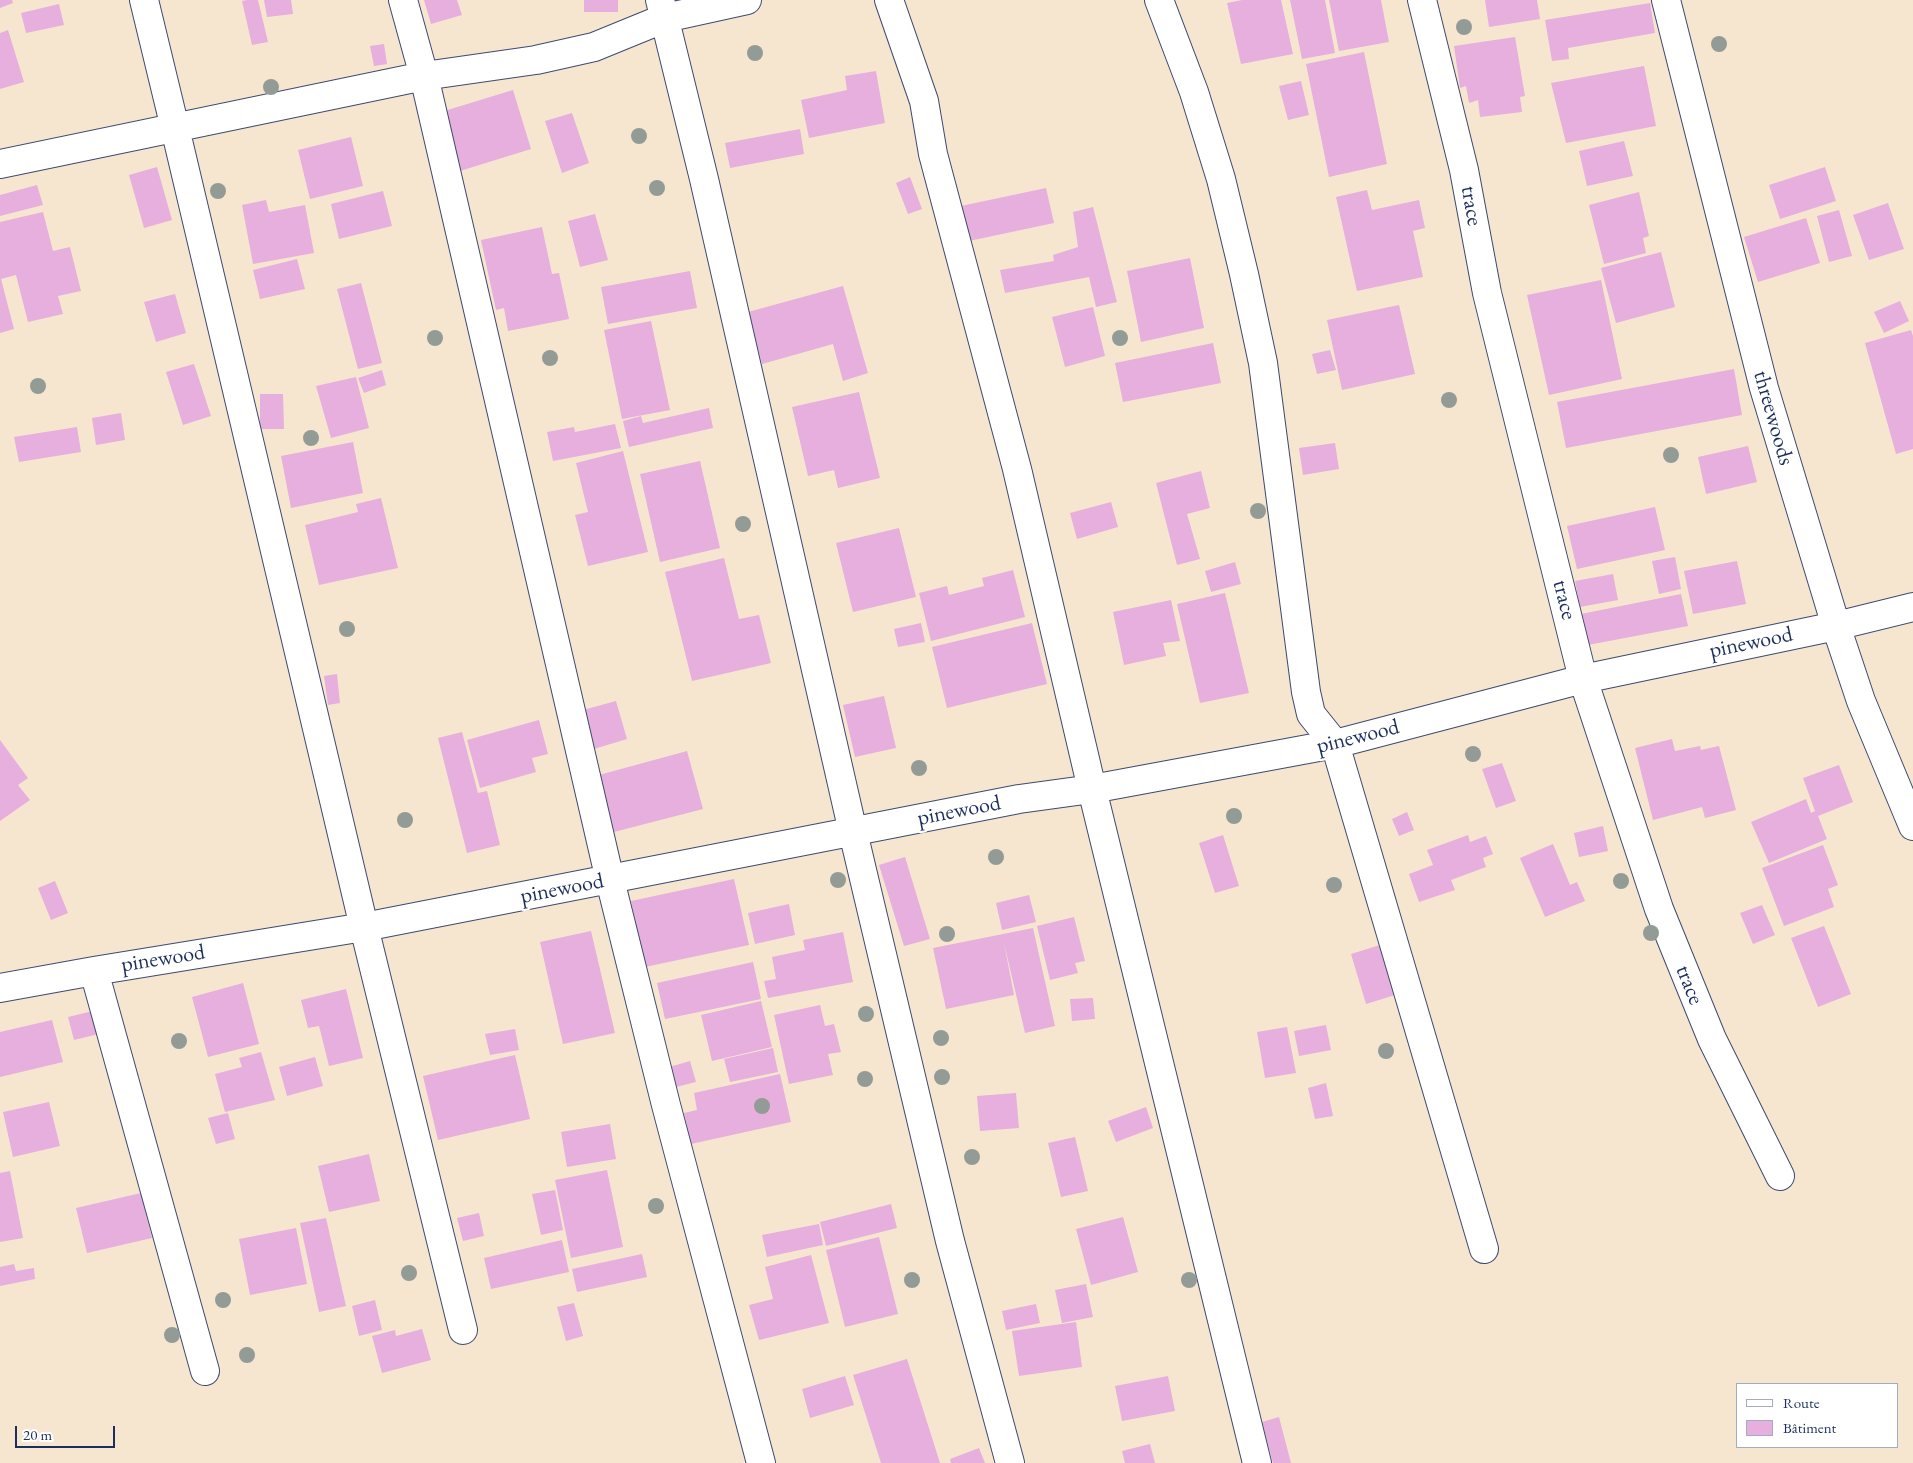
<!DOCTYPE html>
<meta charset="utf-8">
<style>
body{margin:0}
#map{position:relative;width:1913px;height:1463px;overflow:hidden;background:#f6e6d0;font-family:"EB Garamond",serif}
canvas{display:block}
.legend{position:absolute;left:1736px;top:1383px;width:162px;height:65px;box-sizing:border-box;background:#fff;border:1px solid #a4acbf;margin:0;padding:6px 9px;list-style:none;font-size:15px;color:#1b2f5e}
.legend li{display:flex;align-items:center;gap:10px;height:25px}
.legend b{width:25px;border:1px solid #a4acbf}
.scale{position:absolute;left:15px;top:1426px;width:100px;height:22px;box-sizing:border-box;border:2px solid #1b2f5e;border-top:0;padding-left:6px;font-size:15px;line-height:18px;white-space:nowrap;color:#1b2f5e;-webkit-text-stroke:4px #fff;paint-order:stroke}
</style>
<div id="map">
<canvas width="1913" height="1463"></canvas>
<ul class="legend">
<li><b style="height:6px;background:#fff"></b>Route</li>
<li><b style="height:14px;background:#e6afdd"></b>Bâtiment</li>
</ul>
<div class="scale">20 m</div>
</div>
<script>
const context = document.querySelector('canvas').getContext('2d');
context.lineJoin = 'round';
function fillPath(path, color) { context.fillStyle = color; context.fill(path, 'evenodd'); }
const poly = rows => new Path2D(rows.map(r => 'M' + r).join(''));
function stroke(path, color, width, dash) { context.strokeStyle = color; context.lineWidth = width; context.lineCap = dash ? 'butt' : 'round'; context.setLineDash(dash || []); context.stroke(path); }
function label(font, color, halo, rows, align = 'center') {
  context.font = font + ' "EB Garamond",serif'; context.lineWidth = 4.5; context.setLineDash([]); context.textBaseline = 'middle'; context.strokeStyle = halo; context.fillStyle = color; for (const [text, x, y, turn = 0] of rows) {
    context.save(); context.translate(x, y); context.rotate((+turn || 0) * Math.PI / 180); context.textAlign = isNaN(turn) ? turn : align; if (halo) context.strokeText(text, 0, 0); context.fillText(text, 0, 0); context.restore();
  }
}
const building = poly([
 [0,0,12,0,13,3,0,8],
 [247,0,258,0,268,42,252,45,242,1],
 [264,0,291,0,293,14,267,17],
 [424,0,457,0,462,15,431,24],
 [584,0,618,0,618,12,584,12],
 [1242,0,1281,0,1293,54,1241,64,1227,3],
 [1290,0,1325,0,1335,53,1302,59],
 [1329,0,1381,0,1389,42,1339,51],
 [1485,0,1537,0,1540,19,1489,27],
 [1650,3,1655,33,1568,48,1569,59,1552,61,1545,20],
 [59,4,64,25,26,33,21,13],
 [8,30,24,82,0,89,0,33],
 [1515,37,1525,96,1520,97,1522,112,1480,117,1478,100,1469,103,1466,86,1460,88,1454,46],
 [384,44,387,64,374,66,370,46],
 [1364,52,1387,164,1329,177,1306,64],
 [1644,66,1656,126,1566,143,1551,83],
 [876,71,885,123,809,138,801,100,847,90,845,76],
 [1301,81,1309,115,1288,120,1279,86],
 [513,90,531,149,460,171,441,112],
 [572,113,589,163,562,173,545,121],
 [800,129,804,154,730,168,725,143],
 [351,137,363,186,310,199,298,150],
 [1624,141,1633,176,1587,186,1579,151],
 [157,167,172,220,144,228,129,175],
 [1825,167,1836,201,1780,219,1769,185],
 [910,177,922,209,908,214,896,183],
 [37,185,43,205,0,216,0,195],
 [1046,188,1054,223,969,241,961,206],
 [1367,190,1372,210,1419,200,1425,228,1413,231,1423,277,1357,291,1336,197],
 [383,191,392,226,339,239,331,204],
 [1639,192,1649,236,1643,238,1646,253,1604,264,1589,205],
 [266,200,269,212,305,205,314,253,253,264,242,205],
 [1888,203,1904,249,1869,260,1853,215],
 [1093,207,1117,302,1096,307,1089,277,1005,293,1000,270,1054,261,1053,255,1078,247,1073,212],
 [1839,210,1852,256,1829,262,1817,216],
 [43,212,53,251,70,247,81,291,58,296,63,314,28,322,16,275,1,279,14,329,0,333,0,222],
 [595,214,608,260,580,267,568,221],
 [1806,218,1820,263,1758,282,1744,237],
 [542,227,552,274,559,273,569,319,508,331,504,308,496,310,481,240],
 [1661,252,1675,307,1616,323,1601,268],
 [1190,258,1204,328,1141,342,1127,271],
 [297,259,305,289,260,299,253,270],
 [690,271,697,308,608,324,601,287],
 [1601,280,1622,379,1549,395,1527,295],
 [361,283,382,363,358,369,337,289],
 [843,286,868,373,843,381,833,344,762,364,748,312],
 [175,294,186,333,156,342,144,302],
 [1900,301,1909,321,1884,333,1874,312],
 [1399,305,1415,374,1342,390,1327,320],
 [1093,307,1105,356,1065,367,1052,317],
 [651,321,670,410,622,419,604,330],
 [1911,330,1913,336,1913,449,1896,454,1865,343],
 [1213,343,1221,383,1123,402,1115,363],
 [1330,350,1336,370,1317,374,1312,354],
 [194,364,211,416,183,425,166,372],
 [1734,369,1742,415,1566,448,1557,402],
 [382,370,386,385,364,393,358,378],
 [356,377,369,428,331,438,316,386],
 [859,392,880,478,838,488,834,470,808,476,792,407],
 [260,394,283,394,284,429,260,429],
 [709,408,713,428,629,447,623,421,641,416,643,423],
 [121,413,125,440,96,445,92,418],
 [615,424,621,448,553,461,547,432,574,427,575,432],
 [77,427,81,452,19,462,14,437],
 [353,442,363,493,291,508,281,456],
 [1335,443,1339,469,1303,475,1299,448],
 [1748,446,1757,482,1706,494,1698,457],
 [623,451,648,552,588,566,575,515,588,512,576,463],
 [700,461,720,548,660,562,640,474],
 [1201,471,1210,508,1187,514,1200,559,1177,565,1156,483],
 [381,498,398,568,319,585,305,525,358,512,356,504],
 [1111,502,1118,527,1077,539,1070,513],
 [1655,507,1665,550,1577,569,1567,526],
 [899,528,916,597,853,612,836,543],
 [1675,557,1681,589,1659,594,1652,561],
 [724,558,739,619,759,615,771,663,692,681,665,572],
 [1737,561,1746,604,1693,614,1684,571],
 [1235,562,1241,584,1211,592,1205,571],
 [1013,570,1025,617,931,641,919,593,947,586,949,595,984,586,982,578],
 [1613,574,1618,600,1580,607,1575,581],
 [1225,593,1249,693,1200,703,1177,604],
 [1681,594,1688,626,1588,645,1581,614],
 [1171,600,1180,641,1163,643,1166,656,1124,665,1113,612],
 [921,623,925,642,898,647,894,629],
 [1032,623,1047,684,947,708,932,647],
 [337,674,340,703,328,705,324,676],
 [884,696,896,748,855,757,843,705],
 [616,701,627,739,594,749,583,710],
 [539,720,548,754,532,758,536,772,480,788,467,740],
 [462,732,478,793,487,791,500,845,467,853,438,738],
 [1672,739,1675,751,1700,746,1701,750,1719,746,1736,810,1705,818,1702,807,1653,820,1635,748],
 [0,740,28,778,18,785,30,800,0,821],
 [687,751,703,809,614,832,599,775],
 [1502,763,1516,801,1496,808,1482,769],
 [1839,765,1853,802,1818,816,1827,839,1769,863,1751,822,1806,799,1811,813,1815,811,1803,778],
 [1407,812,1414,830,1399,836,1392,819],
 [1603,826,1608,851,1579,857,1574,833],
 [1223,835,1239,886,1215,893,1199,843],
 [1468,835,1470,842,1486,836,1493,854,1483,858,1486,867,1451,880,1455,890,1419,902,1409,874,1433,865,1427,850],
 [1553,844,1570,885,1577,882,1585,901,1545,917,1520,858],
 [1823,845,1838,885,1828,889,1834,907,1784,926,1762,868],
 [905,857,930,939,904,946,879,865],
 [734,879,749,945,645,967,631,901],
 [55,881,68,913,51,920,38,888],
 [1029,895,1036,922,1002,930,996,903],
 [789,904,795,935,755,944,748,913],
 [1762,905,1775,935,1753,944,1740,913],
 [1074,917,1085,961,1075,963,1078,973,1050,980,1037,926],
 [1824,926,1851,994,1818,1007,1791,938],
 [1033,928,1055,1026,1025,1033,1004,943,1014,995,946,1009,933,948],
 [591,931,615,1033,563,1044,540,942],
 [843,932,853,982,768,998,764,981,776,979,772,957,805,950,803,940],
 [1380,945,1395,995,1366,1004,1351,954],
 [753,962,761,999,665,1019,657,983],
 [243,983,259,1044,208,1057,192,997],
 [346,989,363,1058,329,1066,319,1026,308,1028,301,1000],
 [1093,998,1095,1019,1072,1021,1070,999],
 [761,1001,772,1047,712,1061,701,1015],
 [820,1005,825,1026,834,1024,841,1052,828,1054,833,1075,789,1084,774,1015],
 [97,1010,103,1033,74,1040,68,1017],
 [52,1020,63,1062,0,1077,0,1032],
 [1326,1025,1331,1050,1299,1056,1294,1031],
 [1287,1027,1296,1073,1265,1078,1257,1032],
 [515,1029,519,1050,490,1055,485,1034],
 [773,1048,778,1072,730,1082,724,1059],
 [261,1052,275,1100,225,1112,215,1074,242,1067,239,1058],
 [515,1055,530,1119,438,1140,423,1076],
 [315,1057,323,1086,287,1096,279,1067],
 [690,1061,696,1082,672,1088,666,1068],
 [780,1074,791,1122,691,1144,684,1113,697,1110,694,1093],
 [1326,1083,1333,1116,1315,1119,1308,1088],
 [1016,1093,1019,1128,980,1131,977,1096],
 [49,1102,60,1146,13,1157,3,1112],
 [1146,1107,1153,1128,1116,1142,1108,1121],
 [228,1113,235,1139,216,1144,208,1118],
 [610,1124,616,1159,567,1167,561,1132],
 [1075,1137,1088,1191,1061,1197,1048,1143],
 [369,1154,380,1201,329,1212,318,1166],
 [607,1170,623,1247,571,1258,555,1180],
 [10,1171,23,1238,0,1242,0,1173],
 [555,1190,563,1230,541,1235,532,1194],
 [141,1193,152,1238,87,1253,76,1208],
 [891,1204,897,1228,826,1246,820,1222],
 [479,1213,484,1236,463,1241,457,1218],
 [1123,1217,1138,1272,1091,1285,1076,1229],
 [326,1218,346,1306,319,1312,300,1223],
 [819,1224,823,1245,767,1257,762,1235],
 [296,1228,307,1284,250,1295,239,1239],
 [879,1237,898,1314,845,1327,826,1250],
 [562,1240,569,1272,491,1289,484,1258],
 [642,1254,647,1277,577,1292,572,1269],
 [811,1255,829,1323,759,1340,749,1305,773,1299,765,1267],
 [14,1264,16,1271,34,1268,35,1279,0,1286,0,1267],
 [1086,1284,1093,1317,1062,1323,1055,1290],
 [375,1300,382,1330,359,1336,352,1306],
 [574,1303,583,1336,566,1341,557,1307],
 [1036,1304,1040,1323,1006,1330,1002,1311],
 [1076,1322,1082,1367,1019,1376,1012,1331],
 [422,1329,431,1360,382,1373,372,1336,395,1330,396,1336],
 [907,1359,940,1463,881,1463,853,1375],
 [845,1376,854,1405,810,1418,802,1389],
 [1168,1376,1175,1411,1122,1421,1115,1386],
 [1279,1417,1291,1463,1273,1463,1262,1422],
 [1150,1444,1155,1463,1125,1463,1122,1451],
 [979,1448,985,1463,951,1463,950,1459]
]);
const minor = poly([
 [144,0,175,128,364,927,463,1330],
 [403,0,424,76,610,880,666,1105,761,1463],
 [660,0,704,179,853,832,950,1241,1010,1463],
 [889,0,924,101,933,154,1017,469,1092,789,1257,1463],
 [1159,0,1194,92,1221,179,1244,274,1263,363,1306,692,1311,714,1335,744,1484,1249],
 [1422,0,1464,170,1487,293,1583,679,1659,909,1712,1039,1780,1176],
 [1666,0,1764,388,1836,626,1861,701,1913,826],
 [0,164,424,76,536,60,594,47,665,18,747,0],
 [94,971,205,1371],
 [0,988,94,971,364,927,1019,799,1092,789,1335,744,1583,679,1836,626,1913,607]
]);
const trees = [
 [1464,27],
 [1719,44],
 [755,53],
 [271,87],
 [639,136],
 [657,188],
 [218,191],
 [435,338],
 [1120,338],
 [550,358],
 [38,386],
 [1449,400],
 [311,438],
 [1671,455],
 [1258,511],
 [743,524],
 [347,629],
 [1473,754],
 [919,768],
 [1234,816],
 [405,820],
 [996,857],
 [838,880],
 [1621,881],
 [1334,885],
 [1651,933],
 [947,934],
 [866,1014],
 [941,1038],
 [179,1041],
 [1386,1051],
 [942,1077],
 [865,1079],
 [762,1106],
 [972,1157],
 [656,1206],
 [409,1273],
 [912,1280],
 [1189,1280],
 [223,1300],
 [172,1335],
 [247,1355]
];
const streetNames = [
 ["trace",1471,206,80],
 ["threewoods",1773,418,74],
 ["trace",1564,600,76],
 ["pinewood",1751,643,-12],
 ["pinewood",1358,737,-14],
 ["pinewood",959,811,-11],
 ["pinewood",562,889,-11],
 ["pinewood",163,959,-9],
 ["trace",1689,985,68]
];
fillPath(building, '#e6afdd');
stroke(minor, '#3c4a6f', 30);
stroke(minor, '#fff', 28);
context.fillStyle = '#939b96';
for (const [x, y] of trees) { context.beginPath(); context.arc(x, y, 8, 0, 2 * Math.PI); context.fill(); }
label('22px', '#1b2f5e', '#fff', streetNames);
</script>
